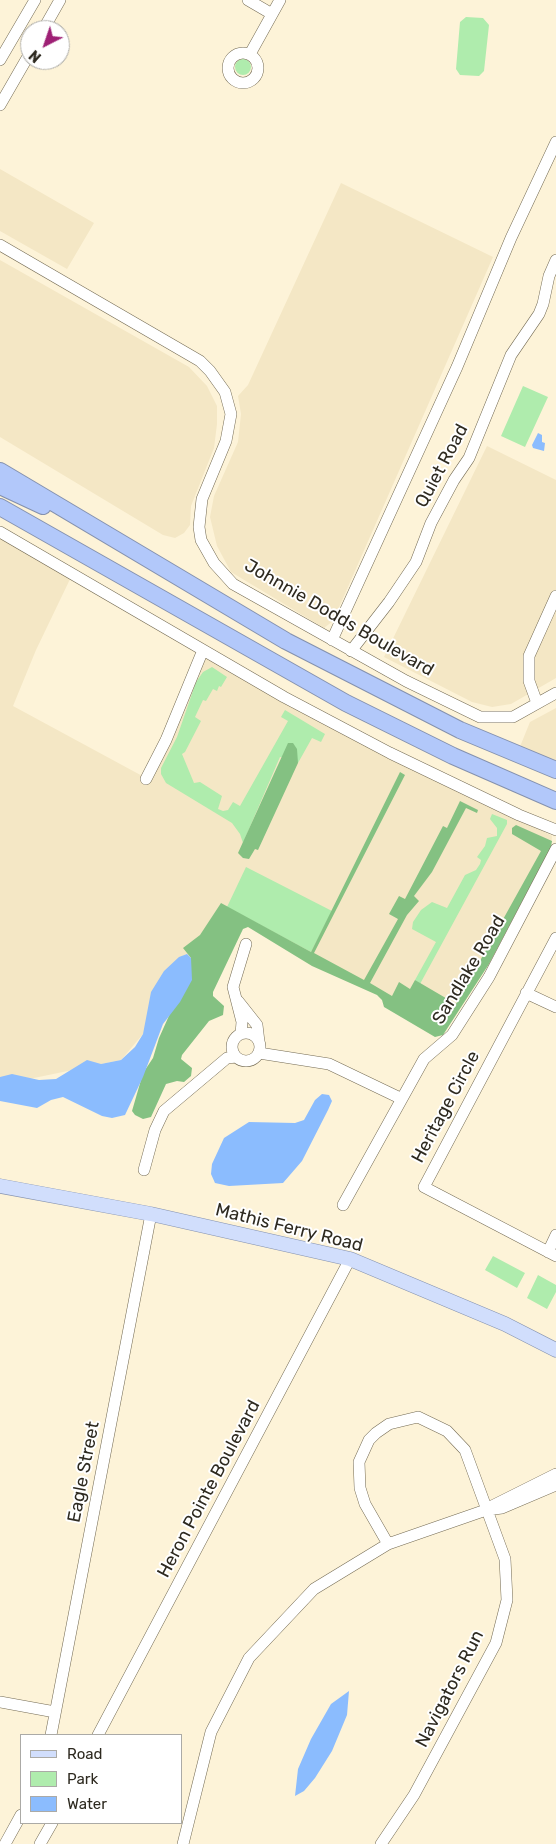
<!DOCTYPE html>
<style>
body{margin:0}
#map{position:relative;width:556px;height:1844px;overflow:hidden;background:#fdf3d8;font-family:Rubik,sans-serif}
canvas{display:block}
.legend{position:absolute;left:20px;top:1734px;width:162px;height:90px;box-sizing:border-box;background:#fff;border:1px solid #abaaa6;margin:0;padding:6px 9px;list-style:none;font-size:15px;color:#2e2a20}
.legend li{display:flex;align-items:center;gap:10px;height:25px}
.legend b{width:25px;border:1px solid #abaaa6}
.north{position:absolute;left:20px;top:20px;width:50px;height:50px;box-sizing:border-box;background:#fff;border:1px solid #abaaa6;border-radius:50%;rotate:221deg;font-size:14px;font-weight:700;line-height:20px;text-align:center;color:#2e2a20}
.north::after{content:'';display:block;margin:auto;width:18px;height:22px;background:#9e2075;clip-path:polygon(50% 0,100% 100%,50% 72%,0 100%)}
</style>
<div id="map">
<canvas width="556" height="1844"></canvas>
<ul class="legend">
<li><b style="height:6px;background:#d1defc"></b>Road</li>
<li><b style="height:14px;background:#afecad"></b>Park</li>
<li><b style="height:14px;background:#8bbcfe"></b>Water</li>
</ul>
<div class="north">N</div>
</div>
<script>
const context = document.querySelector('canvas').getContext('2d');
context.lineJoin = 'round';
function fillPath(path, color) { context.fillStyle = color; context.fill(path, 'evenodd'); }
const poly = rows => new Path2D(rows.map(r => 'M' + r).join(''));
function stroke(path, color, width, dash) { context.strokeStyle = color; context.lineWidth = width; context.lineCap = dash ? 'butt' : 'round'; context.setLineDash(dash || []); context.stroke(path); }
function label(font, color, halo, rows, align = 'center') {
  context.font = font + ' Rubik,sans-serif'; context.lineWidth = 4; context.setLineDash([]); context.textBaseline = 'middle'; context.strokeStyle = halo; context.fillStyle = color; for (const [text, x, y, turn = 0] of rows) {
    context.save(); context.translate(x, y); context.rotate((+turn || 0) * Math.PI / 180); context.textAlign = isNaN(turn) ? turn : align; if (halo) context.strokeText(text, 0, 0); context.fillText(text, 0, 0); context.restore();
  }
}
const built = poly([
 [0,169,94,223,67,269,0,231],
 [341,183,493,257,333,621,324,628,231,572,217,546,210,517,214,496,238,442,241,414,238,396,248,385],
 [0,260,189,367,207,386,217,406,217,424,214,448,191,506,190,525,184,533,175,538,163,535,0,437],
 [487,446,556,480,556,678,511,704,492,707,472,702,384,657],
 [0,532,72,575,36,650,13,706,146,778,203,650,552,836,551,847,489,964,441,1028,227,907,143,1034,121,1060,0,1085],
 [556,708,556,765,519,749,530,722]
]);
const green = poly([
 [466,17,483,18,489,25,484,71,479,76,460,75,456,69,460,22],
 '235 67a8 8 0 1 1 16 0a8 8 0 1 1-16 0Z',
 [523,386,548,397,525,447,501,436],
 [212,667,227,677,221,687,219,686,217,691,213,689,206,701,203,700,195,717,201,721,185,752,182,754,194,783,200,782,222,796,218,809,223,811,228,810,233,802,240,806,288,721,281,717,285,710,325,734,321,742,312,738,298,763,296,759,280,757,243,843,240,834,232,823,166,783,161,774,161,768,177,737,196,682,203,672],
 [492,814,507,820,507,824,420,984,415,980,436,942,412,929,413,922,421,910,432,902,447,908,465,875,476,870,480,864,481,860,477,857,485,846,487,838,497,836,497,828,490,819],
 [246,867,332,911,311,952,227,907],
 [493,1256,525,1273,517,1288,485,1270],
 [538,1275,556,1285,556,1292,547,1309,527,1298]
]);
const forest = poly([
 [288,743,293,743,297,749,298,763,258,850,255,849,249,859,243,858,238,853],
 [400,772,405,775,314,953,364,980,398,919,389,914,399,896,405,899,443,826,447,828,460,801,478,810,477,813,466,808,432,872,414,896,419,901,407,915,370,983,392,996,399,982,410,989,415,980,456,1004,541,851,512,834,512,828,516,825,552,841,551,847,489,964,443,1035,435,1037,384,1007,382,1000,377,995,312,966,248,927,243,929,213,992,213,996,224,1006,223,1015,209,1021,182,1055,181,1059,192,1068,191,1076,184,1082,177,1081,166,1084,151,1117,143,1119,135,1115,132,1111,143,1073,153,1058,159,1038,190,969,191,958,183,948,200,935,221,903,311,952]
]);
const water = poly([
 [538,433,542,435,542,442,545,443,544,451,533,448,532,445],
 [187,954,191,958,192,980,180,1002,163,1024,143,1077,125,1115,112,1118,102,1116,63,1097,51,1100,37,1108,0,1101,0,1077,12,1074,39,1080,56,1079,87,1060,101,1064,121,1060,135,1047,143,1034,151,992,164,971,179,957],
 [322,1094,329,1095,332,1101,328,1110,302,1161,283,1183,229,1186,215,1183,211,1174,212,1164,224,1138,249,1122,295,1123,304,1120,315,1100],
 [349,1691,347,1715,332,1751,315,1778,304,1791,295,1796,298,1769,311,1739,331,1704]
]);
const minor = poly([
 [248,0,272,14],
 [43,30,60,0],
 '228 68a15 15 0 1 1 30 0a15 15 0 1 1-30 0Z',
 [250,54,280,0],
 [0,60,35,0],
 [0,105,30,53],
 [0,245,200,361,210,371,225,392,231,414,226,441,202,499,199,527,201,540,214,563,233,584,406,681,480,717,513,717,556,693],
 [0,532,284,697,390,753,519,815,556,830],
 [332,640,457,367,511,238,556,142],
 [351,651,389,602,416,562,431,523,454,480,469,458,511,355,539,314,543,304,549,276,556,260],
 [537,703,529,681,529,656,556,596],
 [146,779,166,740,203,650],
 [556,938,424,1187,556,1256],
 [526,993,556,1007],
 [238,1001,257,1025,259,1042],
 '232 1047a14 14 0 1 1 28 0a14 14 0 1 1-28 0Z',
 [241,1034,242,1022,233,987,246,944],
 [259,1053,329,1064,400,1098],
 [144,1170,155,1130,164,1111,227,1058,236,1057],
 [343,1205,424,1059,452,1035,489,977,556,849],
 [548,1252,556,1235],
 [492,1506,556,1474],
 [0,1702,55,1712],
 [51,1735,151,1214],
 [98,1735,350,1259],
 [5,1844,21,1815],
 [40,1844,52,1823],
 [183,1844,211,1732,249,1658,314,1589,388,1544,486,1510,502,1508,556,1485],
 [381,1844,414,1795,496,1643,507,1600,505,1559,465,1450,447,1431,418,1417,389,1424,376,1433,369,1440,359,1462,360,1488,365,1504,388,1544]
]);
const major = poly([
 [0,1186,151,1214,350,1259,505,1324,556,1350]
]);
const highway = poly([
 [0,471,286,641,460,730,556,770],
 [0,486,43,506],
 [0,507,346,703,453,756,556,801]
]);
const streetNames = [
 ["Quiet Road",442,466,-62],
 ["Johnnie Dodds Boulevard",339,618,30],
 ["Sandlake Road",469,970,-59],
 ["Heritage Circle",446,1107,-62],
 ["Mathis Ferry Road",289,1228,14],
 ["Eagle Street",84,1472,-79],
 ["Heron Pointe Boulevard",209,1489,-62],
 ["Navigators Run",450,1689,-63]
];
fillPath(built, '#f4e7c5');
fillPath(green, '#afecad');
fillPath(forest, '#84c182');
fillPath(water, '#8bbcfe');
stroke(minor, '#746b54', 12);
stroke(major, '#8491ae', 15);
stroke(highway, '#8491ae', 18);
stroke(minor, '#fff', 11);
stroke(major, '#d1defc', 14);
stroke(highway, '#b2c8fa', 16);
label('18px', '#2e2a20', '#fff', streetNames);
</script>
